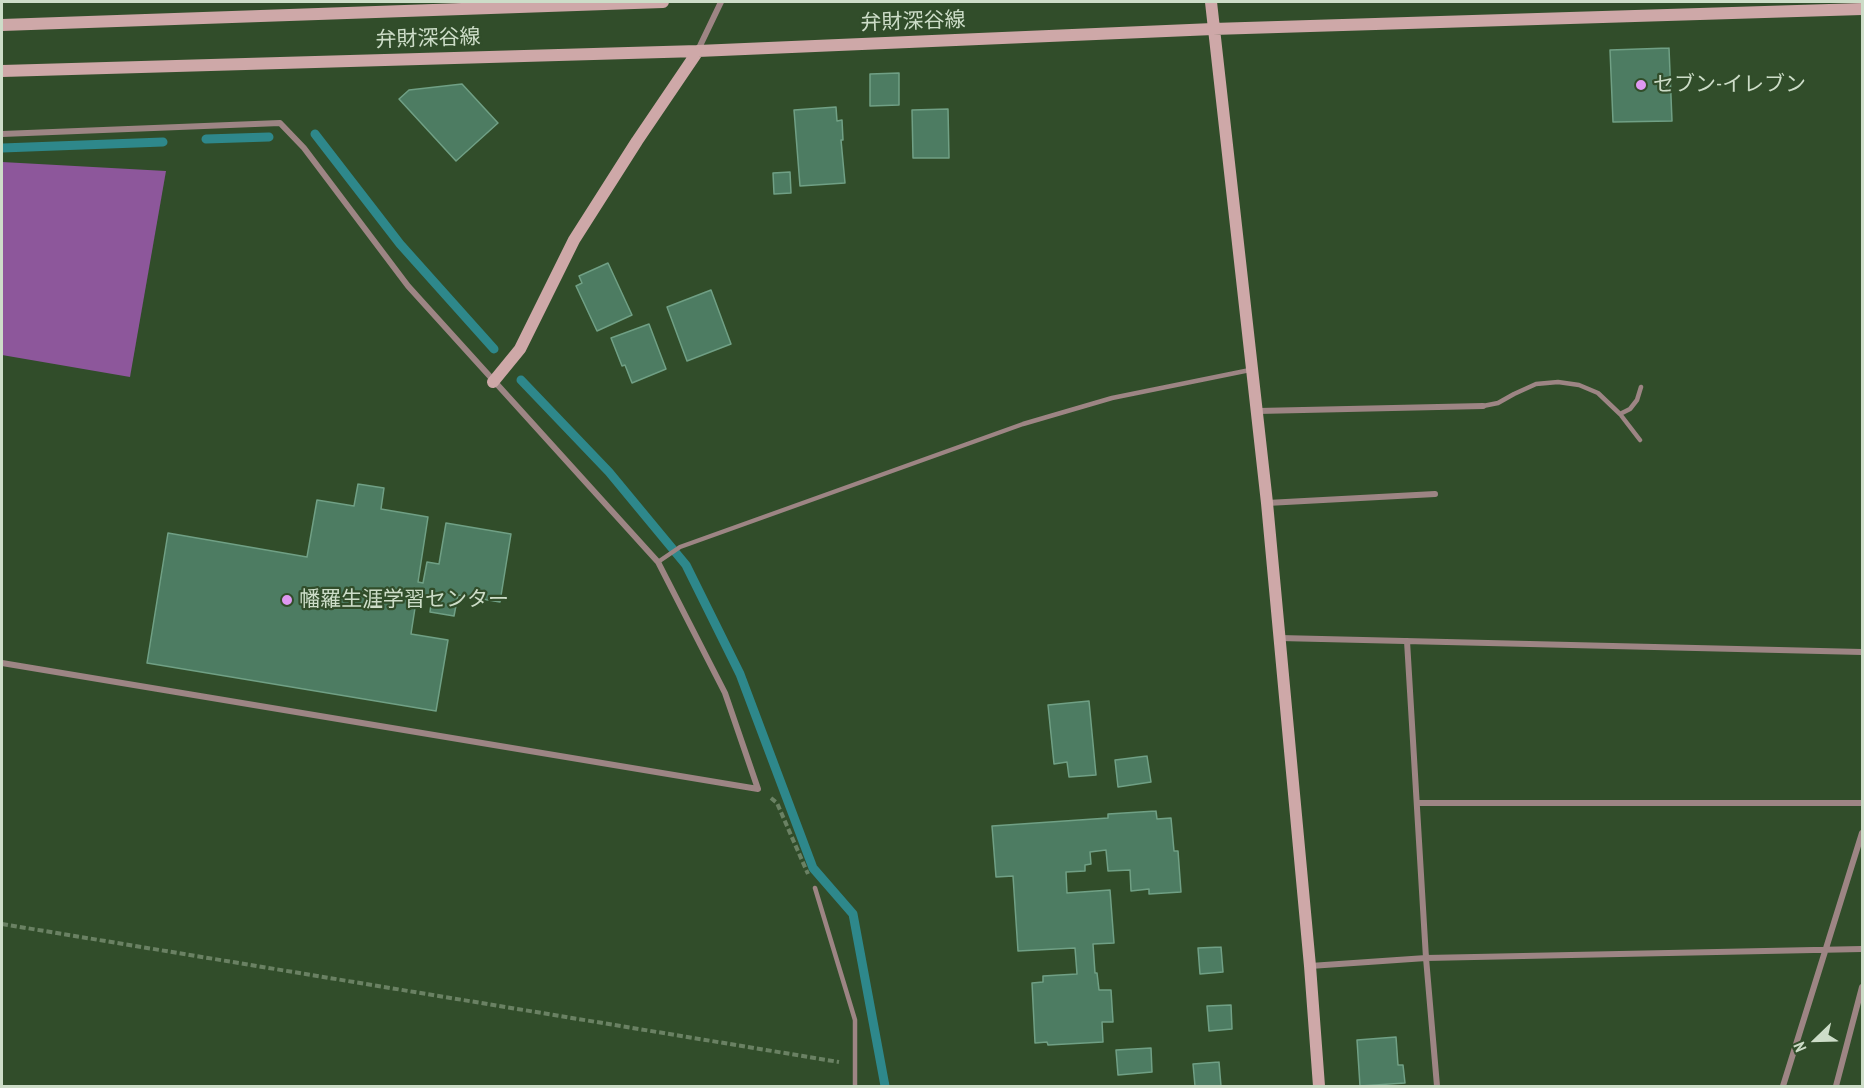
<!DOCTYPE html>
<meta charset="utf-8">
<style>
body{margin:0}
#map{position:relative;width:1864px;height:1088px;overflow:hidden;background:#314d2a;font-family:"PT Sans Narrow",sans-serif}
canvas{display:block}
.frame{position:absolute;inset:0;border:3px solid #cdddc8;pointer-events:none}
.north{position:absolute;left:1786px;top:1010px;width:60px;height:60px;-webkit-text-stroke:4px #314d2a;paint-order:stroke;rotate:247deg;font-size:16px;font-weight:700;line-height:24px;text-align:center;color:#cdddc8}
.north::after{content:'';display:block;margin:auto;width:21px;height:27px;background:#cdddc8;clip-path:polygon(50% 0,100% 100%,50% 72%,0 100%)}
</style>
<div id="map">
<canvas width="1864" height="1088"></canvas>
<div class="frame"></div>
<div class="north">N</div>
</div>
<script>
const context = document.querySelector('canvas').getContext('2d');
context.lineJoin = 'round';
function fillPath(path, color) { context.fillStyle = color; context.fill(path, 'evenodd'); }
const poly = rows => new Path2D(rows.map(r => 'M' + r).join(''));
function stroke(path, color, width, dash) { context.strokeStyle = color; context.lineWidth = width; context.lineCap = dash ? 'butt' : 'round'; context.setLineDash(dash || []); context.stroke(path); }
function label(font, color, halo, rows, align = 'center') {
  context.font = font + ' "PT Sans Narrow","Noto Sans JP",sans-serif'; context.lineWidth = 4.5; context.setLineDash([]); context.textBaseline = 'middle'; context.strokeStyle = halo; context.fillStyle = color; for (const [text, x, y, turn = 0] of rows) {
    context.save(); context.translate(x, y); context.rotate((+turn || 0) * Math.PI / 180); context.textAlign = isNaN(turn) ? turn : align; if (halo) context.strokeText(text, 0, 0); context.fillText(text, 0, 0); context.restore();
  }
}
const green = poly([
 [2,162,166,171,130,377,2,355]
]);
const stream = poly([
 [315,134,400,244,494,349],
 [206,139,269,137],
 [2,148,163,142],
 [521,380,609,472,686,565,740,674,813,868,853,914,885,1086]
]);
const building = poly([
 [1669,48,1672,121,1613,122,1610,50,1669,48],
 [899,73,899,105,870,106,870,74,899,73],
 [462,84,498,123,456,161,399,99,409,90,462,84],
 [836,107,837,121,842,120,843,140,841,140,845,183,800,186,794,110,836,107],
 [948,109,949,158,913,158,912,110,948,109],
 [790,172,791,193,774,194,773,173,790,172],
 [608,263,632,315,597,331,576,286,582,283,579,276,608,263],
 [711,290,731,344,687,361,667,307,711,290],
 [649,324,666,369,632,383,625,365,622,366,611,338,649,324],
 [358,484,384,488,381,509,428,517,418,582,423,583,427,562,439,564,446,523,511,534,500,602,458,595,454,616,430,612,432,597,417,595,411,634,448,640,436,711,147,663,168,533,307,557,317,500,354,506,358,484],
 [1089,701,1096,775,1069,777,1067,762,1054,764,1048,705,1089,701],
 [1147,756,1151,782,1118,787,1115,760,1147,756],
 [1156,811,1157,819,1171,818,1174,851,1178,851,1181,892,1149,894,1149,889,1131,891,1130,870,1108,871,1106,850,1090,852,1091,864,1085,865,1085,871,1066,872,1067,893,1110,890,1114,943,1093,944,1095,973,1097,973,1099,990,1111,990,1113,1022,1102,1022,1103,1042,1048,1045,1047,1042,1035,1043,1032,983,1043,982,1043,976,1077,974,1075,948,1018,951,1013,876,996,877,992,826,1108,818,1108,814,1156,811],
 [1221,947,1223,972,1200,974,1198,948,1221,947],
 [1231,1005,1232,1029,1209,1031,1207,1006,1231,1005],
 [1396,1037,1398,1065,1403,1065,1405,1083,1360,1086,1357,1040,1396,1037],
 [1151,1048,1152,1072,1118,1075,1116,1050,1151,1048],
 [1219,1062,1221,1086,1195,1086,1193,1064,1219,1062]
]);
const path = poly([
 [771,798,777,803,808,874],
 [2,924,839,1062]
]);
const lane = poly([
 [1483,406,1498,403,1514,394,1536,384,1558,382,1579,385,1598,393,1620,414,1640,440],
 [1620,414,1630,409,1637,400,1641,387],
 [658,562,680,547,1023,424,1112,398,1250,370],
 [815,888,855,1020,855,1086]
]);
const street = poly([
 [698,50,721,2],
 [2,134,280,123,304,148,408,286,658,562,725,693,758,789,2,663],
 [1258,411,1483,406],
 [1267,503,1435,494],
 [1280,638,1862,652],
 [1407,641,1426,958,1437,1086],
 [1417,803,1862,803],
 [1310,966,1426,958,1862,949],
 [1783,1086,1862,833],
 [1836,1086,1862,987]
]);
const secondary = poly([
 [1211,2,1267,503,1310,966,1319,1086],
 [2,25,663,2],
 [2,71,698,51,1213,29,1862,9],
 [493,382,520,349,574,240,637,141,698,51]
]);
const markers = [
 [1641,85,6,"#df98f1"],
 [287,600,6,"#df98f1"]
];
const streetNames = [
 ["弁財深谷線",913,22,-2],
 ["弁財深谷線",428,39,-2]
];
const poiNames = [
 ["セブン-イレブン",1653,85],
 ["幡羅生涯学習センター",299,600]
];
fillPath(green, '#8d579b');
stroke(stream, '#2e888b', 9);
fillPath(building, '#4d7c62');
stroke(building, '#70a085', 1.5);
stroke(path, '#6a8163', 4, [6, 3]);
stroke(lane, '#9d8584', 4.5);
stroke(street, '#9d8584', 6);
stroke(secondary, '#cea8a8', 12);
for (const [x, y, r, color] of markers) { const dot = new Path2D(); dot.arc(x, y, r, 0, 2 * Math.PI); context.fillStyle = color; context.fill(dot); stroke(dot, '#314d2a', 2); }
label('21px', '#cdddc8', '#314d2a', streetNames);
label('21px', '#cdddc8', '#314d2a', poiNames, 'left');
</script>
